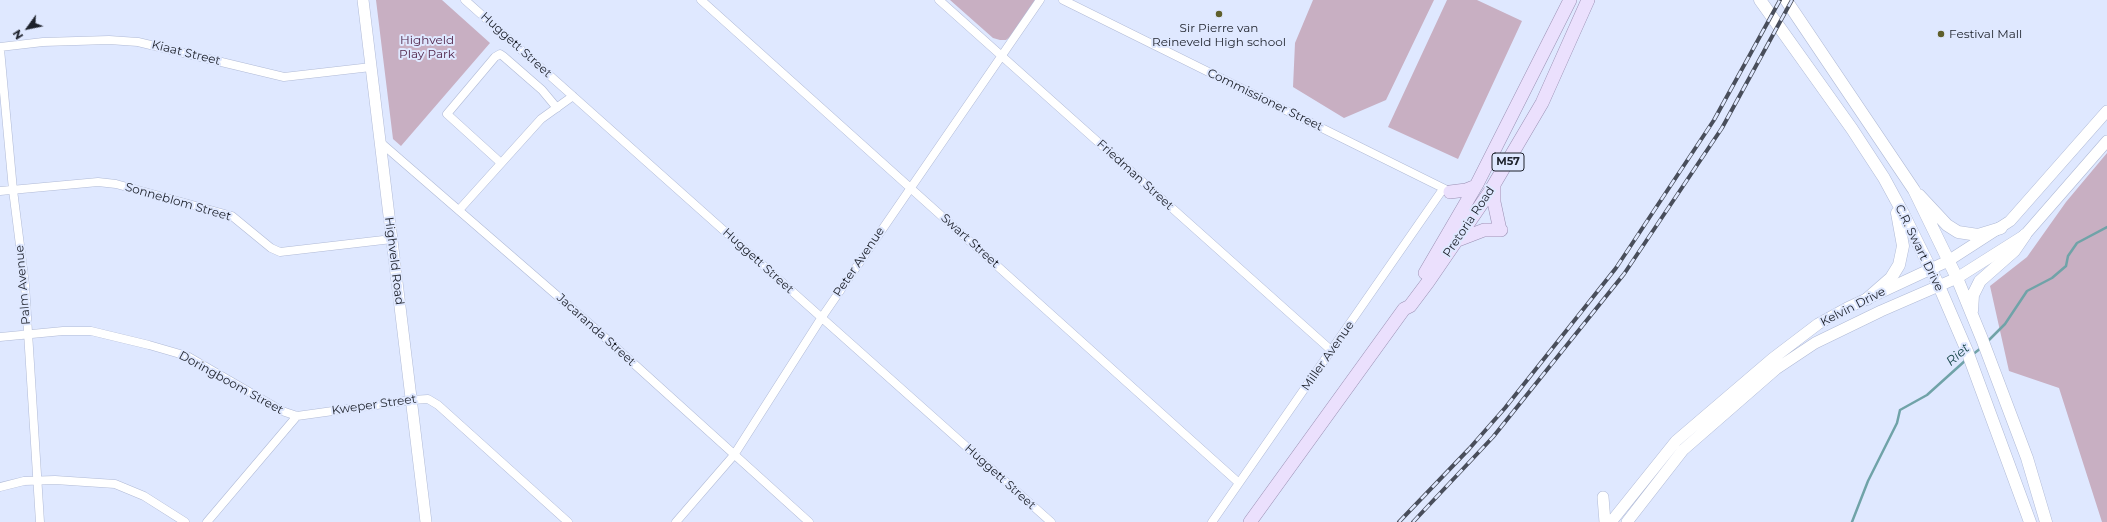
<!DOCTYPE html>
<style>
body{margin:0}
#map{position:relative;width:2107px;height:522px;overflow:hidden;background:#dfe8ff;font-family:Montserrat,sans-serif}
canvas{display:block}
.north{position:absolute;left:8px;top:8px;width:40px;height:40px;-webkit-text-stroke:3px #dfe8ff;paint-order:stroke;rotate:237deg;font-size:11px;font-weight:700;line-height:16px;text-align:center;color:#1d212b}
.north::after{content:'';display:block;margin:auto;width:14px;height:18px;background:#1d212b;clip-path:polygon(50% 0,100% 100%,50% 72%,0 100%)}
</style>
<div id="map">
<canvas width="2107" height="522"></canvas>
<div class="north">N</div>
</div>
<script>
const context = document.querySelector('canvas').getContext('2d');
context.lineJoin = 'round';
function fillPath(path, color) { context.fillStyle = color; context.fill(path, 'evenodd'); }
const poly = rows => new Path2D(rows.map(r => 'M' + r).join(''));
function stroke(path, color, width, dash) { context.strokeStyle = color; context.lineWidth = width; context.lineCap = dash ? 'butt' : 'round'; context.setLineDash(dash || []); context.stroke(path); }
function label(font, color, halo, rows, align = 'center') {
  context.font = font + ' Montserrat,sans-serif'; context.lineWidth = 4; context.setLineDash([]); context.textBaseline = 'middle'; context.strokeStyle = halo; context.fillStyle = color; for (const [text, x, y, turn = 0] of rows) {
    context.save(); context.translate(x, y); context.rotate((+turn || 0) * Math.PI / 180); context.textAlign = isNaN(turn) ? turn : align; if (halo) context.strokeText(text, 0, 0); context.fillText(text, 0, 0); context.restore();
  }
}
const green = poly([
 [376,0,442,0,490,43,401,146,393,139],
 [950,0,1035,0,1011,36,1006,40,1000,40,993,38],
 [1313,0,1434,0,1386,100,1344,118,1293,87,1295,43],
 [1447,0,1477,0,1522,21,1458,159,1388,127],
 [2107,153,2107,522,2102,522,2059,388,2009,371,1990,286,2027,257,2066,202]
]);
const stream = poly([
 [1987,342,2005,324,2027,291,2052,278,2066,266,2068,256,2077,243,2107,227],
 [1972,355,1981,348],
 [1852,522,1868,481,1897,423,1900,410,1927,395,1967,359]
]);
const minor = poly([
 [465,0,1051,522],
 [701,0,1239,483],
 [939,0,1332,351],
 [1063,0,1453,193],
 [0,47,43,42,109,40,138,42,284,77,371,67],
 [0,49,13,190,25,285,40,522],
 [380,142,591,325,809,522],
 [501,163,447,114,495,57,500,54,503,56,542,90,557,108],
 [0,191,98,182,116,184,232,216,271,248,280,252,392,239],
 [459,210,541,119,573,96],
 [0,337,63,331,91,331,149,345,187,356,282,411,297,416,412,400,428,399,438,405,568,522],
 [0,487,24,481,55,480,115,484,144,496,185,522],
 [207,522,297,416],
 [676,522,734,455,822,317,1040,0],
 [1212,522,1443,189]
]);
const tertiary = poly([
 [363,0,426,522],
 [1603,497,1605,522],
 [1611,522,1676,441,1772,359,1818,324,1847,308,1948,261,2010,221,2107,111],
 [1627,522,1683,450,1776,369,1815,343,1881,311,1957,278,2025,235,2107,141]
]);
const secondary = poly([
 [1760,0,1852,129,1884,178,1903,213,1939,286,1967,351,2030,522],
 [1786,0,1914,190,1957,278,1982,339,2027,458,2046,522],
 [1919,195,1947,225,1958,232,1978,235,2001,228],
 [1867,299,1891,278,1899,265,1903,246,1897,213],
 [1972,311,1973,295,1980,281,2014,251,2025,235]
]);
const primary = poly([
 [1494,185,1494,202,1500,230],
 [1450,192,1466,190,1476,186],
 [1458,240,1484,230,1501,230],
 [1425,273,1477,184,1570,0],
 [1250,522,1404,309,1410,306,1428,282,1489,193,1542,103,1588,0]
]);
const rail = poly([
 [1399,522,1469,449,1505,408,1616,268,1714,120,1780,0],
 [1413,522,1493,437,1624,274,1722,128,1792,0]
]);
const markers = [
 [1219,14,4,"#5f5f2c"],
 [1941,34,4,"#5f5f2c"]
];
const shields = [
 [1508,162,32]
];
const shieldNames = [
 ["M57",1508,162]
];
const poiNames = [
 ["Sir Pierre van",1219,28],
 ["Reineveld High school",1219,42],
 ["Festival Mall",1949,34,"left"]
];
const parkNames = [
 ["Highveld",427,40],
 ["Play Park",427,54]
];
const streetNames = [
 ["Huggett Street",516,45,42],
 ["Kiaat Street",186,53,14],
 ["Commissioner Street",1265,100,26],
 ["Friedman Street",1135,175,42],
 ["Sonneblom Street",178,202,16],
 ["Pretoria Road",1469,222,-56],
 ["Swart Street",970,241,42],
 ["C.R. Swart Drive",1919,248,64],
 ["Highveld Road",394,261,83],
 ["Huggett Street",758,261,42],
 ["Peter Avenue",859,262,-56],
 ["Palm Avenue",23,285,-95],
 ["Kelvin Drive",1853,307,-27],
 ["Jacaranda Street",596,330,42],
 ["Miller Avenue",1328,356,-55],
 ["Doringboom Street",231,383,29],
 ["Kweper Street",374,405,-8],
 ["Huggett Street",1000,477,42]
];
const waterNames = [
 ["Riet",1958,355,-41]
];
fillPath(green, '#c8afc2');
stroke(stream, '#70a3a8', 2.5);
stroke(minor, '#b0bad6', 9);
stroke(tertiary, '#b0bad6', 12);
stroke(secondary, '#b0bad6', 13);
stroke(primary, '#9a90b3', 14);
stroke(minor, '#fff', 8);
stroke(tertiary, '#fff', 11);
stroke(secondary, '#fff', 12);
stroke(primary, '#ebe0fd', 13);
stroke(rail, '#494e5b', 4);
stroke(rail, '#dfe8ff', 2.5, [8]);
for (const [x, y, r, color] of markers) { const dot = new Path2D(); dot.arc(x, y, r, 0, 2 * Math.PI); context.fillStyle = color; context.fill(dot); stroke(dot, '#dfe8ff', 1.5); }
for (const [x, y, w] of shields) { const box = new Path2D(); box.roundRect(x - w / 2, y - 9, w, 18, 3); context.fillStyle = '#dfe8ff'; context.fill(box); stroke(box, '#1d212b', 1); }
label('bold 11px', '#1d212b', null, shieldNames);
label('12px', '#1d212b', '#dfe8ff', poiNames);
label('12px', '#52264b', '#dfe8ff', parkNames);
label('12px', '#1d212b', '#dfe8ff', streetNames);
label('italic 13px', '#1b494e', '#dfe8ff', waterNames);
</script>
